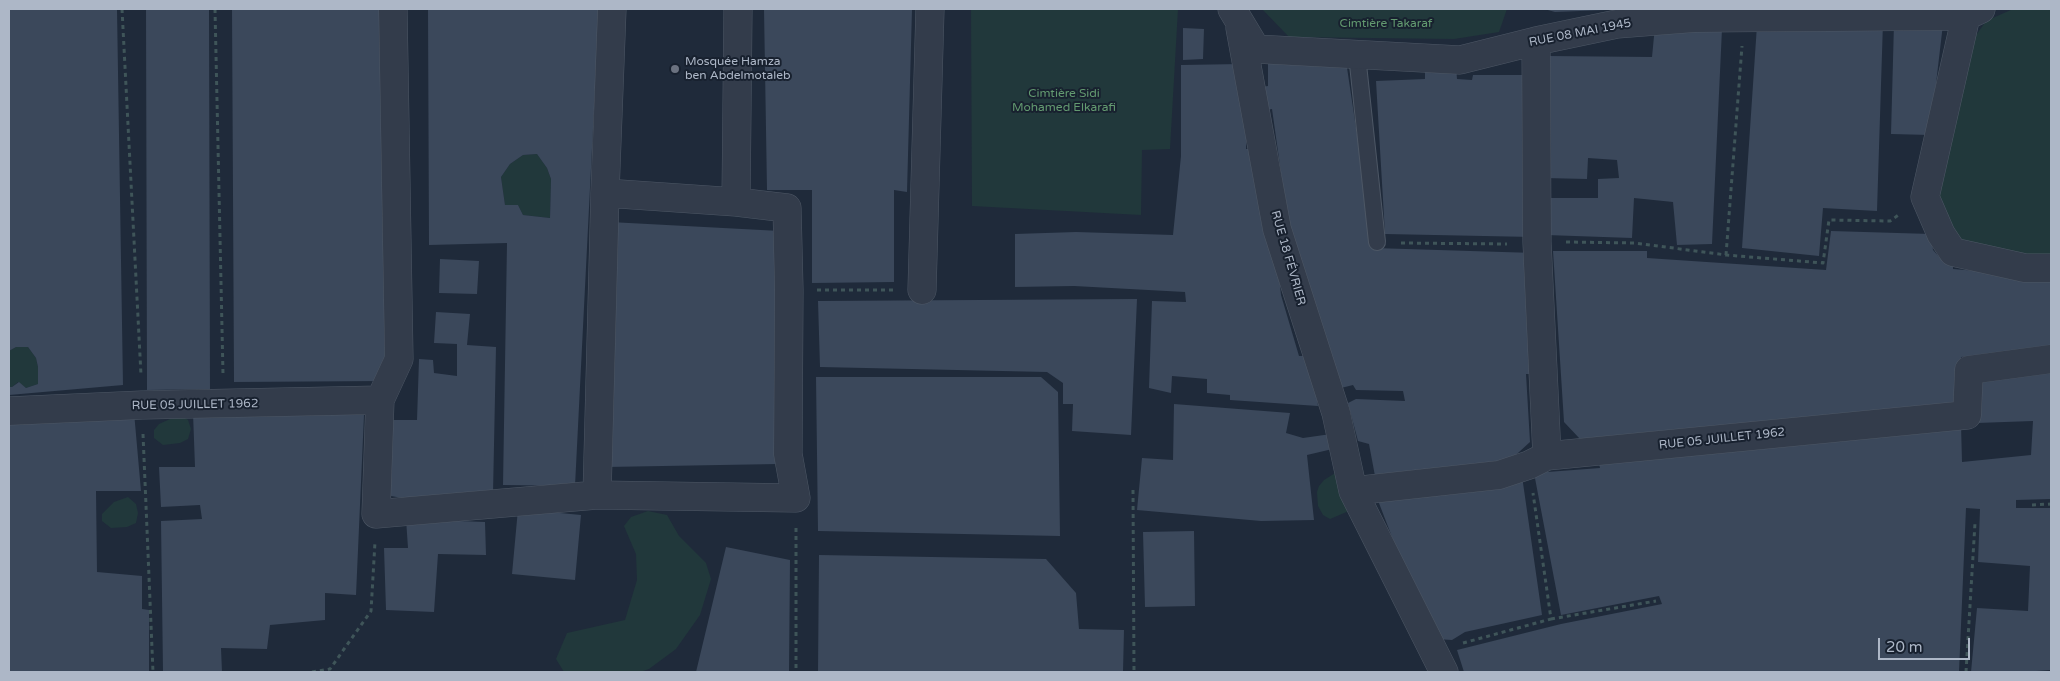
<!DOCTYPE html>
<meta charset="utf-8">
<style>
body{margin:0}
#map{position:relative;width:2060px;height:681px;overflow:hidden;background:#1f2a3a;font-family:"Varela Round",sans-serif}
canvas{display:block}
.frame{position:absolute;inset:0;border:10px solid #adb7c7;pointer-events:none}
.scale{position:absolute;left:1878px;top:638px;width:92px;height:22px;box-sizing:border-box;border:2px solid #adb7c7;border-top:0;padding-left:6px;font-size:15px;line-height:18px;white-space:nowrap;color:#adb7c7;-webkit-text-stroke:4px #18212f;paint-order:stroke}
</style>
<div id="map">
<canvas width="2060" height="681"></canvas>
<div class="frame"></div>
<div class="scale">20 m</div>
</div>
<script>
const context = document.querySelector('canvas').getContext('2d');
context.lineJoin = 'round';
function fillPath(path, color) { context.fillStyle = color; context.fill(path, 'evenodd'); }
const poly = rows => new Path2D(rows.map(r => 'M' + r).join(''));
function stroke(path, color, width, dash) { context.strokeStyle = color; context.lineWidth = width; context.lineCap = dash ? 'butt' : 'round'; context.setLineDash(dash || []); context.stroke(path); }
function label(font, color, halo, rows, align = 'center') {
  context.font = font + ' "Varela Round",sans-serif'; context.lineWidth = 4; context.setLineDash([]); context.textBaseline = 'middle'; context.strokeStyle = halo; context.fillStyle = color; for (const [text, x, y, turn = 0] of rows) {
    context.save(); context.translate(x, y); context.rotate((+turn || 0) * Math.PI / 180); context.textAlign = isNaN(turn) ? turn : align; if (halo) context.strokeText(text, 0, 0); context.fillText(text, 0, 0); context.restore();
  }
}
const green = poly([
 [971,9,1178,9,1170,149,1142,150,1141,215,972,206],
 [1262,9,1507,9,1499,32,1454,39,1289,37],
 [2013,9,2051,9,2051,258,1956,242,1938,202,1941,169,1970,44,1986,21],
 [537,154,547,168,551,179,550,218,523,215,518,205,505,205,501,177,510,164,523,155],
 [16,347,28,347,36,358,38,367,38,384,26,388,18,382,12,387,9,387,9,351],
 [181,414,188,420,191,429,188,439,180,443,163,445,154,438,154,430,159,424],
 [1340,470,1351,510,1330,519,1323,515,1318,506,1317,492,1319,486,1324,480],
 [128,497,136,504,138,513,136,523,127,527,111,528,102,521,102,514,114,502],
 [648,511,667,515,679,536,706,563,711,579,700,615,676,649,649,669,640,672,564,672,556,659,567,633,625,620,637,580,636,554,624,526,631,517]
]);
const building = poly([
 [9,9,117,9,123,385,9,395,9,387,12,387,19,382,26,388,38,384,38,367,36,358,28,347,16,347,9,351],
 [146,9,209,9,210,389,147,390],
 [232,9,384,9,385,381,234,382],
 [428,9,599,9,575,486,503,485,507,243,429,245],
 [537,154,547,168,551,179,550,218,523,215,518,205,505,205,501,177,510,164,523,155],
 [764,9,912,9,907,192,894,190,894,282,812,283,812,190,767,190],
 [1544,9,1606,9,1606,10,1555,12],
 [1883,22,1877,211,1823,208,1819,256,1742,248,1757,25],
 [1894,23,1943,24,1930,135,1891,134],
 [1655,26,1722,29,1712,244,1677,245,1673,202,1634,198,1632,238,1546,235,1548,198,1598,198,1598,179,1619,178,1617,160,1588,158,1587,179,1544,178,1548,56,1652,57],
 [1183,28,1204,29,1203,59,1183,60],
 [1268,60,1346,61,1374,248,1535,253,1543,374,1526,374,1530,442,1507,463,1375,476,1369,444,1358,441,1348,403,1356,399,1405,401,1403,391,1356,390,1353,385,1341,388,1302,268,1287,215,1272,109,1266,110,1261,87,1268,86],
 [1241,64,1247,105,1246,149,1259,149,1275,236,1281,295,1299,356,1310,356,1318,406,1230,400,1230,395,1207,393,1207,379,1172,376,1171,393,1149,388,1152,301,1186,302,1185,292,1074,286,1015,287,1015,234,1076,232,1173,235,1181,156,1181,65],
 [1425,65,1456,66,1457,79,1472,80,1473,75,1531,75,1533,237,1385,234,1376,81,1425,79],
 [610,222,780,231,778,464,606,467],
 [1831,231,1931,234,1933,250,1942,260,1953,261,1953,269,2051,277,2051,350,1961,357,1959,408,1580,439,1564,422,1553,251,1647,251,1647,258,1826,270],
 [440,259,479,261,477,294,439,293],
 [1137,299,1131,435,1072,431,1073,404,1063,404,1063,383,1047,372,820,367,818,301],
 [436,312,470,314,467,345,496,347,493,494,407,499,386,495,390,420,417,420,419,359,433,360,434,373,457,376,457,344,434,343],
 [2051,359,2051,499,2016,500,2016,508,2051,508,2051,670,2022,672,1971,672,1977,608,2028,611,2030,566,1978,562,1980,509,1966,508,1959,672,1464,672,1457,650,1561,624,1662,604,1659,596,1561,615,1534,473,1600,468,1598,459,1961,424,1962,462,2031,455,2033,421,1977,423,1976,379],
 [816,377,1041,377,1058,392,1060,536,818,531],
 [1174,404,1290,413,1286,433,1303,438,1338,433,1341,447,1307,455,1314,520,1261,521,1137,510,1142,458,1173,460],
 [134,412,141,491,96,491,97,572,142,576,142,609,149,610,149,672,9,672,9,421],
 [193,413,364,415,356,595,325,593,325,620,270,625,267,649,221,648,222,672,163,672,161,521,202,519,200,505,161,507,159,467,195,467],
 [1522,476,1542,615,1465,632,1452,640,1436,639,1426,625,1377,498],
 [518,509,581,515,575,580,512,574],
 [406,519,485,522,486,555,438,554,434,612,386,610,384,548,408,548],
 [1194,531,1195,606,1145,607,1143,532],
 [726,547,790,560,789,672,696,672],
 [819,555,1046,559,1076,593,1079,629,1124,630,1123,672,818,672]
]);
const path = poly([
 [122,9,141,375],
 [215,9,223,374],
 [1566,242,1635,243,1726,255,1823,263,1829,220,1890,221,1900,214],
 [1401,243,1507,244],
 [1726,255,1742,46],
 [817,290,894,290],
 [143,434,153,672],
 [1133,490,1134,672],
 [2032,505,2051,504],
 [796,528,796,672],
 [1551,619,1656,601],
 [1463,643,1551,619,1533,493],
 [312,672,330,669,371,611,375,542],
 [1966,672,1975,523]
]);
const service = poly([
 [1357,55,1377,242]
]);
const minor = poly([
 [393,9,399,359,380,400,376,514,597,495,796,498,788,454,789,290,787,208,736,202,605,193],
 [1232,9,1256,49,1460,60,1536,41,1617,24,1694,18,1966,16,1981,9],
 [1966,16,1925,197,1941,234,1953,252,2025,268,2051,268],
 [1240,28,1277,229,1336,413,1353,491,1444,672],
 [1536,41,1537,242,1547,456],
 [736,202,738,9],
 [922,290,930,9],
 [9,411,142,405,380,400],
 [1353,491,1499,475,1529,465,1547,456,1967,415,1969,370,2051,359],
 [597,495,605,193,612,9]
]);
const markers = [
 [675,69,5,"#6b7280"]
];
const parkNames = [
 ["Cimtière Takaraf",1386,24],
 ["Cimtière Sidi",1064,94],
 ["Mohamed Elkarafi",1064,108]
];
const streetNames = [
 ["RUE 08 MAI 1945",1580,33,-11],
 ["RUE 18 FÉVRIER",1288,258,74],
 ["RUE 05 JUILLET 1962",195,405,-1],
 ["RUE 05 JUILLET 1962",1722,439,-6]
];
const poiNames = [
 ["Mosquée Hamza",685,62],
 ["ben Abdelmotaleb",685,76]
];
fillPath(green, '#21383b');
fillPath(building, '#3b485b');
stroke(service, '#4d5765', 18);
stroke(minor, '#4d5765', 29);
stroke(path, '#3f5559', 3, [4, 4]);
stroke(service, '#333c4b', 16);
stroke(minor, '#333c4b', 28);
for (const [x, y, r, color] of markers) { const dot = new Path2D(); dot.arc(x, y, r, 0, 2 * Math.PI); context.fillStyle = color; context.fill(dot); stroke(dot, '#18212f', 2); }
label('12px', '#639a70', '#18212f', parkNames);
label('12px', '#adb7c7', '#18212f', streetNames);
label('12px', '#adb7c7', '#18212f', poiNames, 'left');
</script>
